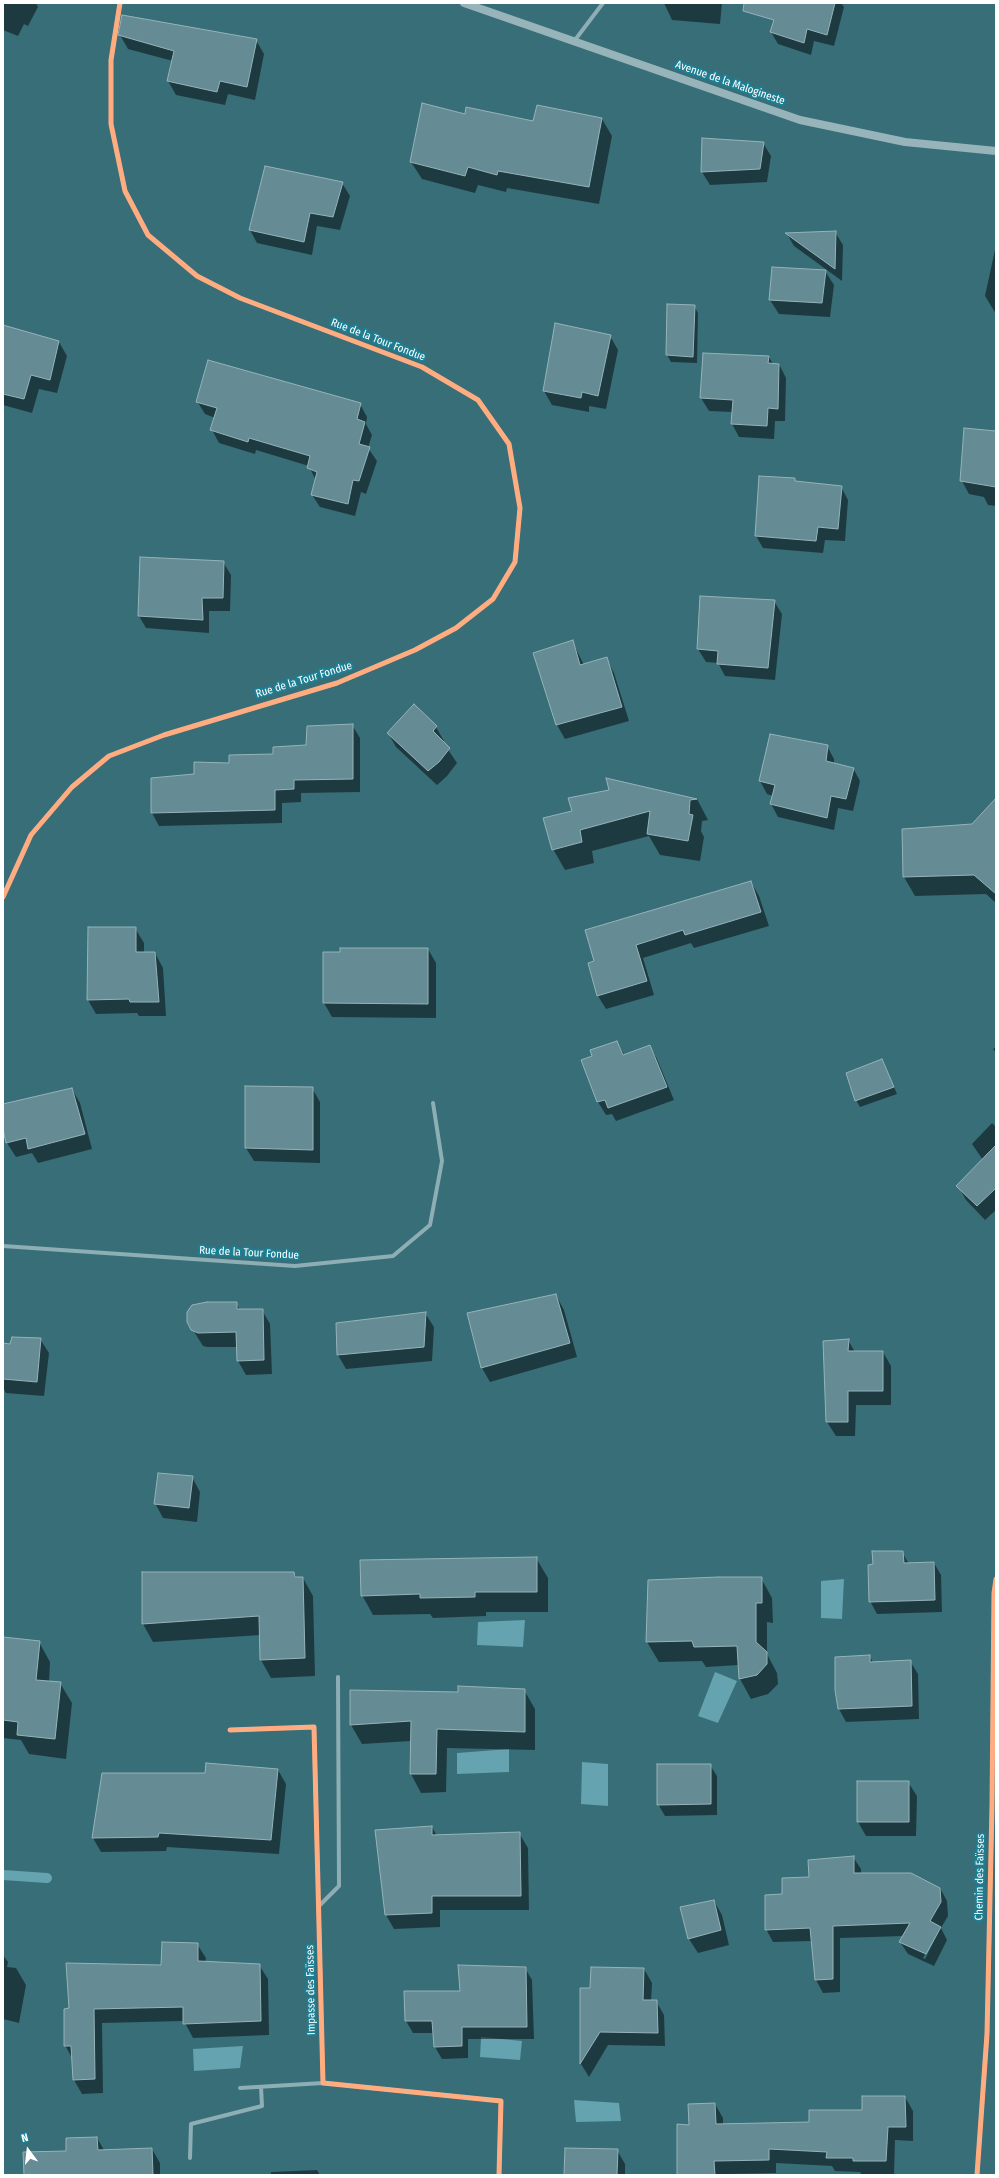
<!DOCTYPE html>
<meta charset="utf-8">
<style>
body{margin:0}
#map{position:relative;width:999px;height:2178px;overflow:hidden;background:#386e78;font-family:"Fira Sans Condensed",sans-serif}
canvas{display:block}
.frame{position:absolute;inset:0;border:4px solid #fff;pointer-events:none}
.north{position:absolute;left:8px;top:2130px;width:40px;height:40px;-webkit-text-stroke:3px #1d7f93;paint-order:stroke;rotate:345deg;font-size:11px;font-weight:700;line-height:16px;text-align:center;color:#fff}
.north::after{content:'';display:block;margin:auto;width:14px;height:18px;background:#fff;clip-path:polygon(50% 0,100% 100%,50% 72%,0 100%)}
</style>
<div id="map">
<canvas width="999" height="2178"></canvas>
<div class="frame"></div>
<div class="north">N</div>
</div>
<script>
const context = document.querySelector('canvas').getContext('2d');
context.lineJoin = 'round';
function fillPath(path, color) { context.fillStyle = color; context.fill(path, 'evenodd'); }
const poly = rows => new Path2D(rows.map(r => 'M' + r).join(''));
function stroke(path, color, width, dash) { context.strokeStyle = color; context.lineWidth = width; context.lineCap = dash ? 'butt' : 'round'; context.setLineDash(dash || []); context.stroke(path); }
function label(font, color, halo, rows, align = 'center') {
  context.font = font + ' "Fira Sans Condensed",sans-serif'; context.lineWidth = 4; context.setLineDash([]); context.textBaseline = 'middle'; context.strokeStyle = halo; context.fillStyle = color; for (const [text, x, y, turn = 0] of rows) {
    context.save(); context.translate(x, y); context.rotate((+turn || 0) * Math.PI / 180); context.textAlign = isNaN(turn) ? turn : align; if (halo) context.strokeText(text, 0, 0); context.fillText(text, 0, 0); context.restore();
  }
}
const water = poly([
 [844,1579,842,1619,821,1618,821,1581],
 [525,1620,523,1647,477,1645,478,1622],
 [715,1672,737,1681,718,1723,698,1716],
 [509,1749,509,1772,457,1774,457,1753],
 [582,1762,608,1764,608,1806,581,1804],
 [481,2037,522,2041,520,2060,480,2057],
 [243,2046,240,2068,194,2071,193,2049],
 [574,2100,619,2103,621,2121,576,2122]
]);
const shadow = poly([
 [3,3,36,3,38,7,28,26,24,24,18,36,3,30],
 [664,3,722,3,720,24,672,20],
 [761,3,841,3,844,7,834,46,814,41,811,55,778,44,771,32,776,14],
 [120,35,256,40,264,54,255,100,228,94,225,105,176,95,168,81,173,61,128,49],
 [466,116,534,122,602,119,612,136,599,204,507,188,506,192,478,185,475,193,422,179,411,162],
 [763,143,771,156,767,182,710,185,702,172],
 [342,183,350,196,340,230,317,226,312,255,257,243,250,230],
 [835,232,843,245,842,281,794,246,787,234],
 [996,245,996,314,985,296],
 [825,271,834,285,830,317,779,314,770,300],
 [694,306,698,313,697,363,671,362,667,355],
 [3,327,59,342,67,356,57,393,39,389,32,413,3,405],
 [610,336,618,350,606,409,589,406,589,412,552,405,544,391],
 [769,357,773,364,779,364,786,378,785,421,775,421,774,439,739,437,732,424,733,412,709,411,701,398],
 [197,401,360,404,367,417,366,424,372,435,368,448,377,461,366,494,361,492,355,516,320,507,312,495,316,481,309,466,256,450,255,454,219,443,212,430,215,418,205,414],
 [996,432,996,506,988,505,984,497,969,494,962,481],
 [794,479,796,482,841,487,848,500,845,541,825,540,823,553,763,548,756,536],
 [223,562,231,575,230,611,209,611,209,633,146,628,139,616],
 [774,601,782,614,775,680,725,676,718,663,706,662,698,649],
 [3,632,4,633,3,659],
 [572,641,584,665,606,658,614,673,629,721,565,739,557,725],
 [352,725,360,738,360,792,301,793,301,802,282,803,282,823,159,826,152,813,195,775,230,764,274,755,307,746],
 [436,727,444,741,443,742,457,763,447,776,437,785,396,747,388,733],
 [771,735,827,746,834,759,834,764,853,768,860,781,853,811,838,808,834,830,778,817,771,804,773,796,767,794,760,781],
 [607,779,697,799,708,820,702,821,701,831,704,837,700,861,660,855,649,836,592,851,594,863,565,870,553,849,573,812,610,790],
 [996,799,996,903,986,894,915,896,904,877,972,825],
 [751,882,759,896,769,926,694,948,691,943,643,958,654,995,606,1009,598,996,589,963],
 [135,928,144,943,144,953,155,953,163,968,166,1016,139,1016,137,1013,96,1014,88,1000],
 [428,949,436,963,436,1018,332,1017,324,1003],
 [617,1042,625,1056,650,1046,657,1059,674,1100,616,1121,612,1114,606,1115,598,1102,582,1061],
 [996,1047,996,1053,993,1049],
 [885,1067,897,1094,860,1107,856,1100],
 [312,1088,320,1102,320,1163,254,1161,246,1148],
 [72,1089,80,1103,92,1149,38,1163,32,1153,16,1157,7,1143,3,1125,3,1105],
 [992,1123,996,1127,996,1210,985,1220,966,1200,958,1186,983,1160,972,1144],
 [556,1295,564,1310,577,1357,490,1382,482,1368,469,1314],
 [236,1303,240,1310,262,1310,270,1324,272,1374,246,1375,238,1361,237,1347,207,1347,203,1346,188,1322],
 [425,1313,434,1327,432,1361,346,1369,338,1355,337,1324],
 [40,1339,49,1353,44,1396,6,1393,3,1388,3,1344,11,1345],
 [848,1340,855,1352,883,1352,891,1366,891,1405,856,1405,855,1436,836,1436,827,1422],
 [192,1477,200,1492,197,1522,163,1518,155,1503],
 [902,1552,909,1564,934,1563,941,1575,942,1612,877,1614,870,1601],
 [536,1558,548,1578,548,1612,486,1612,486,1616,433,1618,430,1614,373,1615,362,1595],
 [294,1573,297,1578,303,1578,313,1596,315,1676,271,1678,261,1660,261,1635,153,1642,143,1624],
 [761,1578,772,1598,773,1623,767,1622,767,1654,777,1673,778,1684,768,1694,751,1699,740,1679,739,1665,706,1667,702,1661,659,1662,647,1642,649,1581],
 [3,1638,39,1642,50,1662,49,1682,60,1683,72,1703,66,1759,29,1754,21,1740,3,1738],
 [869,1656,873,1662,910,1661,918,1674,919,1719,846,1722,839,1709],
 [524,1690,535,1709,535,1750,447,1748,446,1792,421,1793,411,1774,411,1741,362,1744,351,1725,459,1693],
 [710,1765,717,1776,717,1815,665,1816,658,1804],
 [278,1770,286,1784,279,1854,167,1847,166,1851,101,1852,93,1838,205,1774],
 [908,1782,917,1796,916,1836,866,1836,858,1822],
 [432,1827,437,1836,519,1833,528,1848,529,1910,440,1910,440,1927,394,1929,386,1915],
 [853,1857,861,1869,861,1874,940,1888,947,1901,948,1916,941,1928,947,1940,934,1966,908,1954,900,1942,904,1936,840,1938,840,1992,823,1993,816,1980,812,1941,773,1942,766,1929,783,1895,810,1878],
 [937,1932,938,1933,925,1959,923,1958],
 [714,1901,722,1915,729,1945,698,1953,689,1939,681,1908],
 [197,1944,206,1958,205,1962,259,1965,268,1979,269,2035,193,2038,184,2021,102,2023,103,2093,82,2094,74,2080,73,2060,65,2045,70,2009,162,1966],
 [3,1955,8,1962,7,1967,16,1968,26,1985,19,2023,3,2019],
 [525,1968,532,1980,534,2039,468,2039,468,2058,442,2059,435,2047,434,2033,413,2033,406,2021,461,1992],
 [644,1969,652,1983,651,2001,656,2001,664,2015,665,2046,608,2045,589,2077,581,2064,581,1989,591,1989],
 [905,2097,913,2111,913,2141,895,2140,894,2175,862,2175,860,2172,835,2171,832,2166,776,2163,776,2173,678,2175,690,2126,715,2104,723,2118,723,2125,810,2123,863,2111],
 [97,2138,104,2150,152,2149,160,2163,160,2175,68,2175],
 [617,2150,625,2164,625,2175,565,2175],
 [317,2170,320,2175,271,2175,271,2172]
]);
const stream = poly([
 [3,1875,47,1878]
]);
const building = poly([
 [744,3,835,3,827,35,807,29,804,43,770,32,774,20,743,11,744,3],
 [122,15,257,39,247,87,220,81,217,92,167,81,174,51,118,35,122,15],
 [422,103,465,114,466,107,533,121,537,105,602,118,589,187,498,171,497,175,468,167,465,176,410,162,422,103],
 [702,138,764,142,760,169,701,172,702,138],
 [265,166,343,182,333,217,310,213,304,242,249,230,265,166],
 [836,231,835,269,785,233,836,231],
 [772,267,826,270,822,303,769,300,772,267],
 [667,304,695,305,693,357,666,355,667,304],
 [555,323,611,335,598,396,582,392,581,398,543,391,555,323],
 [3,325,59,341,50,380,31,375,24,399,3,394,3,325],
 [703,353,769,356,768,363,779,364,778,409,768,408,767,426,731,424,733,400,700,398,703,353],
 [208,360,361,403,357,419,365,422,359,444,370,447,359,481,353,480,348,504,311,495,317,472,307,468,310,456,249,438,248,442,210,430,217,408,196,402,208,360],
 [964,428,996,431,996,487,960,481,964,428],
 [759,476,795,478,795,481,842,486,838,529,818,527,816,541,755,536,759,476],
 [140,557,224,561,223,598,202,598,203,620,138,616,140,557],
 [700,596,775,600,768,668,717,664,718,651,697,649,700,596],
 [573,640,580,665,607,657,622,707,556,725,533,653,573,640],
 [414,704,437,726,433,731,450,748,439,762,428,771,387,733,414,704],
 [353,724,353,779,294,780,294,789,275,790,275,810,151,813,151,778,194,774,194,762,229,763,229,755,273,754,273,747,306,745,307,726,353,724],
 [770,734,828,745,826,761,854,768,846,799,831,796,827,818,770,804,775,785,759,781,770,734],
 [606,778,697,799,690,800,689,814,693,815,688,841,647,834,650,811,580,830,582,842,552,850,543,818,572,811,568,798,609,790,606,778],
 [996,798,996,894,974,875,903,877,902,829,972,824,996,798],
 [751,881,761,912,685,935,683,930,636,945,647,981,597,996,588,963,594,961,585,930,751,881],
 [88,927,136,927,136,952,155,952,159,1002,130,1002,129,999,87,1000,88,927],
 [340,948,428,948,428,1004,323,1003,323,952,340,952,340,948],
 [617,1041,623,1055,650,1045,667,1087,608,1108,605,1100,597,1102,581,1060,592,1056,590,1050,617,1041],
 [882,1059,894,1087,855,1101,846,1073,882,1059],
 [245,1086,313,1087,313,1150,245,1148,245,1086],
 [72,1088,85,1134,28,1149,26,1138,6,1143,3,1129,3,1104,72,1088],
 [996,1145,996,1188,977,1206,956,1186,996,1145],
 [556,1294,570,1343,481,1368,467,1313,556,1294],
 [207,1302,237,1302,237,1309,263,1309,264,1360,237,1361,236,1332,198,1333,191,1330,187,1322,187,1312,192,1305,207,1302],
 [426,1312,424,1347,337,1355,336,1323,426,1312],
 [12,1337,41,1338,37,1382,3,1379,3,1343,10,1344,12,1337],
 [849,1339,848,1351,883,1351,883,1391,848,1391,848,1422,826,1422,823,1341,849,1339],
 [158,1473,193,1476,189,1508,154,1504,158,1473],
 [872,1551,903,1551,904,1563,934,1562,935,1600,869,1602,868,1565,873,1564,872,1551],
 [537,1557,537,1592,475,1592,475,1597,420,1598,420,1594,361,1596,360,1560,537,1557],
 [142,1572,294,1572,295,1577,303,1577,305,1658,260,1660,259,1616,142,1624,142,1572],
 [718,1577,762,1577,762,1603,756,1603,756,1642,767,1652,767,1664,757,1675,739,1679,737,1646,694,1647,692,1641,646,1642,648,1580,718,1577],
 [3,1637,40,1641,36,1680,61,1682,55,1739,17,1735,18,1722,3,1720,3,1637],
 [870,1655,870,1662,911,1660,912,1706,838,1709,835,1690,835,1657,870,1655],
 [458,1686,525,1689,525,1732,437,1729,436,1774,410,1774,411,1721,350,1725,350,1690,458,1692,458,1686],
 [206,1763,278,1769,271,1840,159,1833,158,1837,92,1838,102,1773,205,1773,206,1763],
 [657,1764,711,1764,711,1804,657,1805,657,1764],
 [857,1781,909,1781,909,1822,857,1822,857,1781],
 [432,1826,432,1835,520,1832,521,1896,432,1896,432,1913,385,1915,375,1830,432,1826],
 [854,1856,854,1873,911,1873,940,1888,941,1902,930,1921,941,1927,926,1954,899,1942,910,1923,833,1926,833,1979,815,1980,810,1928,765,1930,765,1895,782,1894,782,1878,809,1877,808,1860,854,1856],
 [714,1900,721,1930,688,1939,680,1907,714,1900],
 [162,1942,198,1943,198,1961,260,1964,261,2021,183,2024,183,2007,94,2009,95,2079,73,2080,71,2046,64,2046,64,2009,69,2008,66,1963,161,1965,162,1942],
 [458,1965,526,1967,527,2027,462,2027,462,2046,434,2047,432,2021,405,2021,404,1991,460,1991,458,1965],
 [591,1967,644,1968,643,2000,657,2000,658,2033,600,2032,580,2064,580,1988,590,1988,591,1967],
 [862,2096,905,2096,906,2127,888,2127,886,2161,853,2161,853,2158,826,2158,827,2152,769,2149,769,2160,714,2161,715,2175,677,2175,677,2124,689,2125,688,2104,715,2103,716,2124,809,2122,809,2110,862,2110,862,2096],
 [97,2137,98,2150,152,2148,153,2175,24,2175,23,2152,66,2151,66,2138,97,2137],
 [565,2148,618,2149,617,2175,564,2175,565,2148]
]);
const street = poly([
 [575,40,603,3],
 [3,897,31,835,72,787,109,756,164,735,337,683,415,650,456,628,493,599,515,562,520,508,509,444,478,400,422,367,240,298,197,276,148,235,125,191,111,124,111,60,120,3],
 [3,1246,295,1266,393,1256,430,1225,442,1161,433,1103],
 [230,1730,314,1727,323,2083,501,2101,499,2175],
 [319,1906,339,1886,338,1677],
 [240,2088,323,2083],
 [190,2158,191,2124,262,2106,261,2087],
 [977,2175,987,2034,992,1806,994,1593,996,1579]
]);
const secondary = poly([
 [464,3,800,120,905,142,996,151]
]);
const cycleway = poly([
 [3,897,31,835,72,787,109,756,164,735,337,683,415,650,456,628,493,599,515,562,520,508,509,444,478,400,422,367,240,298,197,276,148,235,125,191,111,124,111,60,120,3],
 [230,1730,314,1727,323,2083,501,2101,499,2175],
 [977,2175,987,2034,992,1806,994,1593,996,1579]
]);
const streetNames = [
 ["Avenue de la Malogineste",730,83,19],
 ["Rue de la Tour Fondue",378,340,21],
 ["Rue de la Tour Fondue",304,680,-17],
 ["Rue de la Tour Fondue",249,1253,3],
 ["Chemin des Faïsses",980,1877,-89],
 ["Impasse des Faïsses",311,1990,-91]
];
fillPath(water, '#64a3af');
fillPath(shadow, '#0007');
stroke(stream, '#64a3af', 10);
fillPath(building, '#658c94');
stroke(building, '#95b3b9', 1);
stroke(street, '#8daeb4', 4);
stroke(secondary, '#96b4b9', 8);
stroke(cycleway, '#ffac80', 5);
label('11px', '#fff', '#1d7f93', streetNames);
</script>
